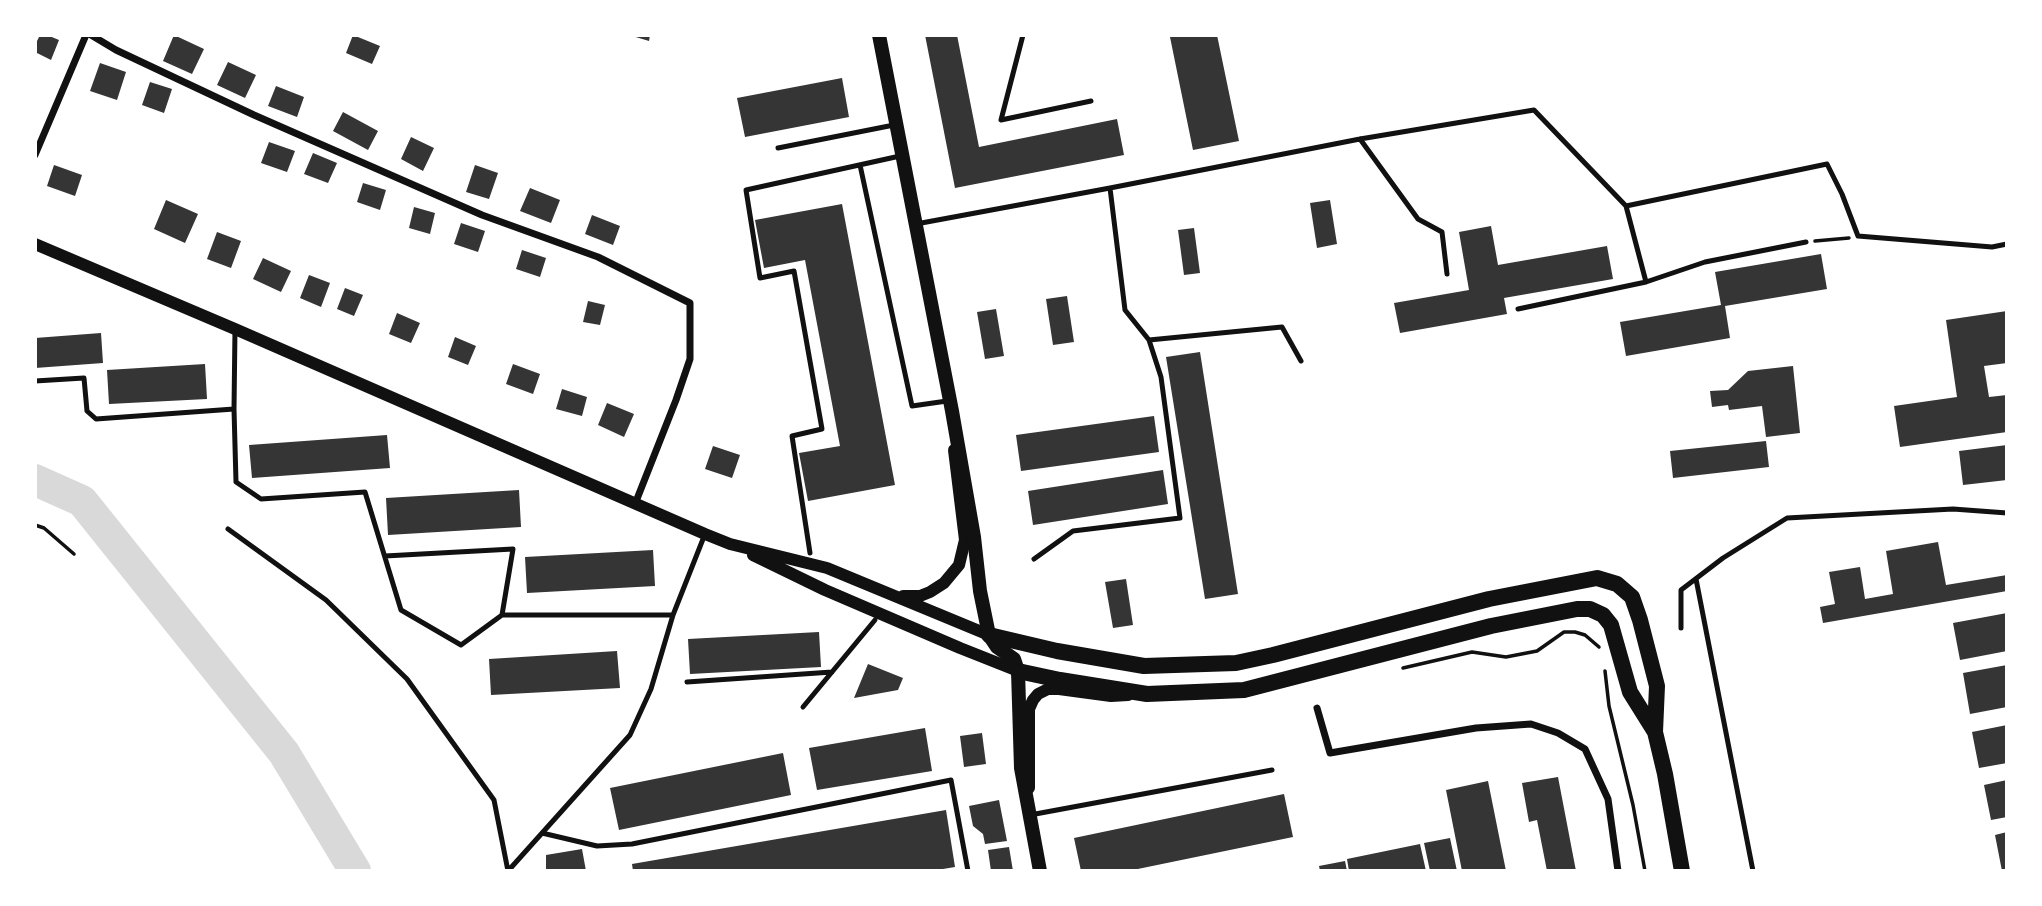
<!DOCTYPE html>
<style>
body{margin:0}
#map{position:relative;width:2042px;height:906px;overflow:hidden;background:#fff;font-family:Manrope,sans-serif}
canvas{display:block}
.frame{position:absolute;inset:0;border:37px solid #fff;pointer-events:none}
</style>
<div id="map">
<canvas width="2042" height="906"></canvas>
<div class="frame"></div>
</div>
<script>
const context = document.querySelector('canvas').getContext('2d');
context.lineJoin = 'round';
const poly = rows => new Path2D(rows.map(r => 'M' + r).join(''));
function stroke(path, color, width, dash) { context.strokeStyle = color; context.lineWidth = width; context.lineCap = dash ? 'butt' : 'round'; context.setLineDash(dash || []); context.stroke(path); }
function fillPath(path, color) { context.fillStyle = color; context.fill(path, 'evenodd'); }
const river = poly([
 [35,480,82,501,284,753,355,871]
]);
const building = poly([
 [40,35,47,35,59,40,51,60,35,52,35,45],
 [174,35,204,49,192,74,163,61],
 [353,35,380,46,372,64,346,53],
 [629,35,650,35,649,41],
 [925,35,957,35,979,147,1117,119,1124,155,955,188],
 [1182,35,1217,35,1239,141,1193,150,1170,37],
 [228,62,256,75,245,98,217,85],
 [100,63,126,72,117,100,90,91],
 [842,78,849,117,745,137,737,98],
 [150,82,172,89,164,113,142,105],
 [276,86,304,97,297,117,268,106],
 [343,112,378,131,368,150,333,131],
 [411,137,434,148,423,171,401,159],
 [269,142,295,151,287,172,261,163],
 [313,153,337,163,328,183,304,174],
 [54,165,82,175,75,196,47,186],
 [475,165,498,173,489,199,466,192],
 [363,183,386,190,380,210,357,202],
 [530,188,560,200,551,223,520,211],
 [166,200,198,214,185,243,154,229],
 [1330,200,1337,244,1317,248,1310,203],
 [842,204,895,485,808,501,799,453,840,446,805,260,764,268,755,220],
 [414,207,435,213,430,234,409,228],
 [592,215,620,226,613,245,585,234],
 [461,223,485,231,478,252,454,244],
 [1491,226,1498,265,1607,246,1613,279,1504,298,1507,314,1400,333,1394,303,1469,290,1459,232],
 [1194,228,1200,273,1184,275,1178,230],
 [217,232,241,241,231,268,207,259],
 [522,250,546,258,540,277,516,269],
 [1821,254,1827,289,1725,306,1730,338,1626,356,1620,322,1721,305,1715,272],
 [263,258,291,271,281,292,253,279],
 [309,275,330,283,321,307,300,298],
 [345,288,363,295,354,316,337,309],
 [1067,296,1074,342,1053,345,1046,299],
 [588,301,605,305,600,325,583,322],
 [996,309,1004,356,985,359,977,312],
 [2007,311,2007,363,1984,366,1989,397,2007,395,2007,432,1900,447,1894,406,1957,397,1946,320],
 [397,313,420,323,411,343,389,334],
 [101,333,103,363,35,368,35,338],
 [455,337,476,346,468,365,448,357],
 [1200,352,1238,594,1205,599,1166,357],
 [205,364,207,399,109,404,107,370],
 [513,364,540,374,533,394,506,384],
 [1793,366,1800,433,1766,437,1762,406,1729,410,1728,405,1712,407,1710,391,1728,390,1748,371],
 [562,389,587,397,582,416,556,409],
 [607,403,634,414,624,437,598,425],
 [1154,416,1159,452,1021,471,1016,435],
 [387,435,390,468,252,478,249,445],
 [1766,441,1769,467,1673,478,1670,451],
 [2007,445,2007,480,1963,485,1959,451],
 [713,446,740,455,732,478,705,469],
 [1163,470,1168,504,1033,525,1028,491],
 [519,490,521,527,388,535,386,498],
 [1938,542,1946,585,2007,575,2007,591,1823,623,1820,607,1835,604,1829,572,1860,567,1865,599,1893,594,1886,551],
 [653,550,655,586,527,593,525,557],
 [1126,579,1133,625,1113,628,1105,582],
 [2007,613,2007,651,1960,660,1953,623],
 [819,632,821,667,690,674,688,639],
 [617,651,620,688,491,695,489,659],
 [868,664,903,678,898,690,854,698],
 [2007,665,2007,707,1970,714,1963,673],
 [2007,725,2007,763,1979,768,1972,732],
 [925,728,932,771,817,790,809,748],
 [982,733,986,764,964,767,960,736],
 [783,753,791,795,619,830,610,788],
 [1558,777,1576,871,1547,871,1537,820,1529,822,1522,783],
 [2007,780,2007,817,1991,820,1984,785],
 [1488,781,1506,871,1462,871,1446,790],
 [1284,794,1293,837,1128,871,1081,871,1074,838],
 [999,800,1007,841,985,844,983,834,973,826,969,806],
 [946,810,955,867,931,871,633,871,632,864],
 [2007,832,2007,870,2002,871,1995,835],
 [1450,838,1457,871,1430,871,1424,843],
 [1420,844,1426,871,1349,871,1347,859],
 [1009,847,1013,871,991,871,988,850],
 [582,849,586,871,546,871,546,855],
 [1345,861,1347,871,1320,871,1319,866]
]);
const path = poly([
 [1815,241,1849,238],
 [35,525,44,528,74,554],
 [1403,668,1472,652,1506,657,1537,651,1564,632,1575,632,1585,635,1599,647],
 [1605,671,1609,706,1633,805,1645,871]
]);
const service = poly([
 [1023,35,1001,120,1091,101],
 [1360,139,1418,219,1442,232,1447,274],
 [778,148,894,125],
 [860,165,912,406,947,401],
 [1626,206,1827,164,1842,194,1858,236,1992,247,2007,244],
 [916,224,1110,188,1360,139,1534,110,1626,206,1646,282],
 [1518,309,1646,282,1705,262,1806,242],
 [1149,340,1282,327,1301,361],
 [35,381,84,378,87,411,96,419,234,409,235,329],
 [234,409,236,482,261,499,365,492,401,610,461,645,502,615],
 [228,529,326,600,407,679,494,800,508,871],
 [810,553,792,436,822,429,794,271,760,278,746,190,900,156],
 [385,556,513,549,502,615,673,615],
 [1034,559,1073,531,1180,518,1161,377,1149,340,1125,310,1110,188],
 [1696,579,1753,871],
 [1681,628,1681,590,1723,558,1787,518,1953,509,2007,513],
 [687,682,832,672],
 [803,707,875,620],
 [1030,815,1272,770],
 [542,833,597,846,632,844,951,780,968,871],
 [508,871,630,735,651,689,673,615,705,534]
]);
const minor = poly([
 [91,35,116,50,254,115,482,215,598,257,690,303,690,359,676,400,635,504],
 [35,155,86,35],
 [1317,708,1330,753,1476,728,1531,724,1558,733,1585,749,1608,799,1618,871]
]);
const tertiary = poly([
 [35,244,235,329,705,534,730,544,827,568,989,635],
 [753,555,825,590,960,648,1018,671],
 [903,596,920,596,930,592,944,583,959,565,965,540,954,450],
 [1029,788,1029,709,1033,700,1038,694,1048,689,1059,689,1111,696,1128,695]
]);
const secondary = poly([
 [879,35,952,411,974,537,980,591,989,635,997,647,1014,659,1018,671,1021,768,1040,871]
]);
const primary = poly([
 [989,635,1057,651,1144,666,1236,663,1273,655,1489,599,1597,578,1617,584,1632,597,1640,620,1657,686,1655,732,1665,774,1682,871],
 [1018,671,1060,680,1147,694,1244,690,1491,626,1577,609,1590,609,1603,615,1611,625,1630,692,1655,732]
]);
stroke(river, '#d9d9d9', 32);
fillPath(building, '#353535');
stroke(path, '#111', 3.5);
stroke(service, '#111', 5);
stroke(minor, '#111', 7);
stroke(tertiary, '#111', 12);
stroke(secondary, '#111', 14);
stroke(primary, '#111', 16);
</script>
